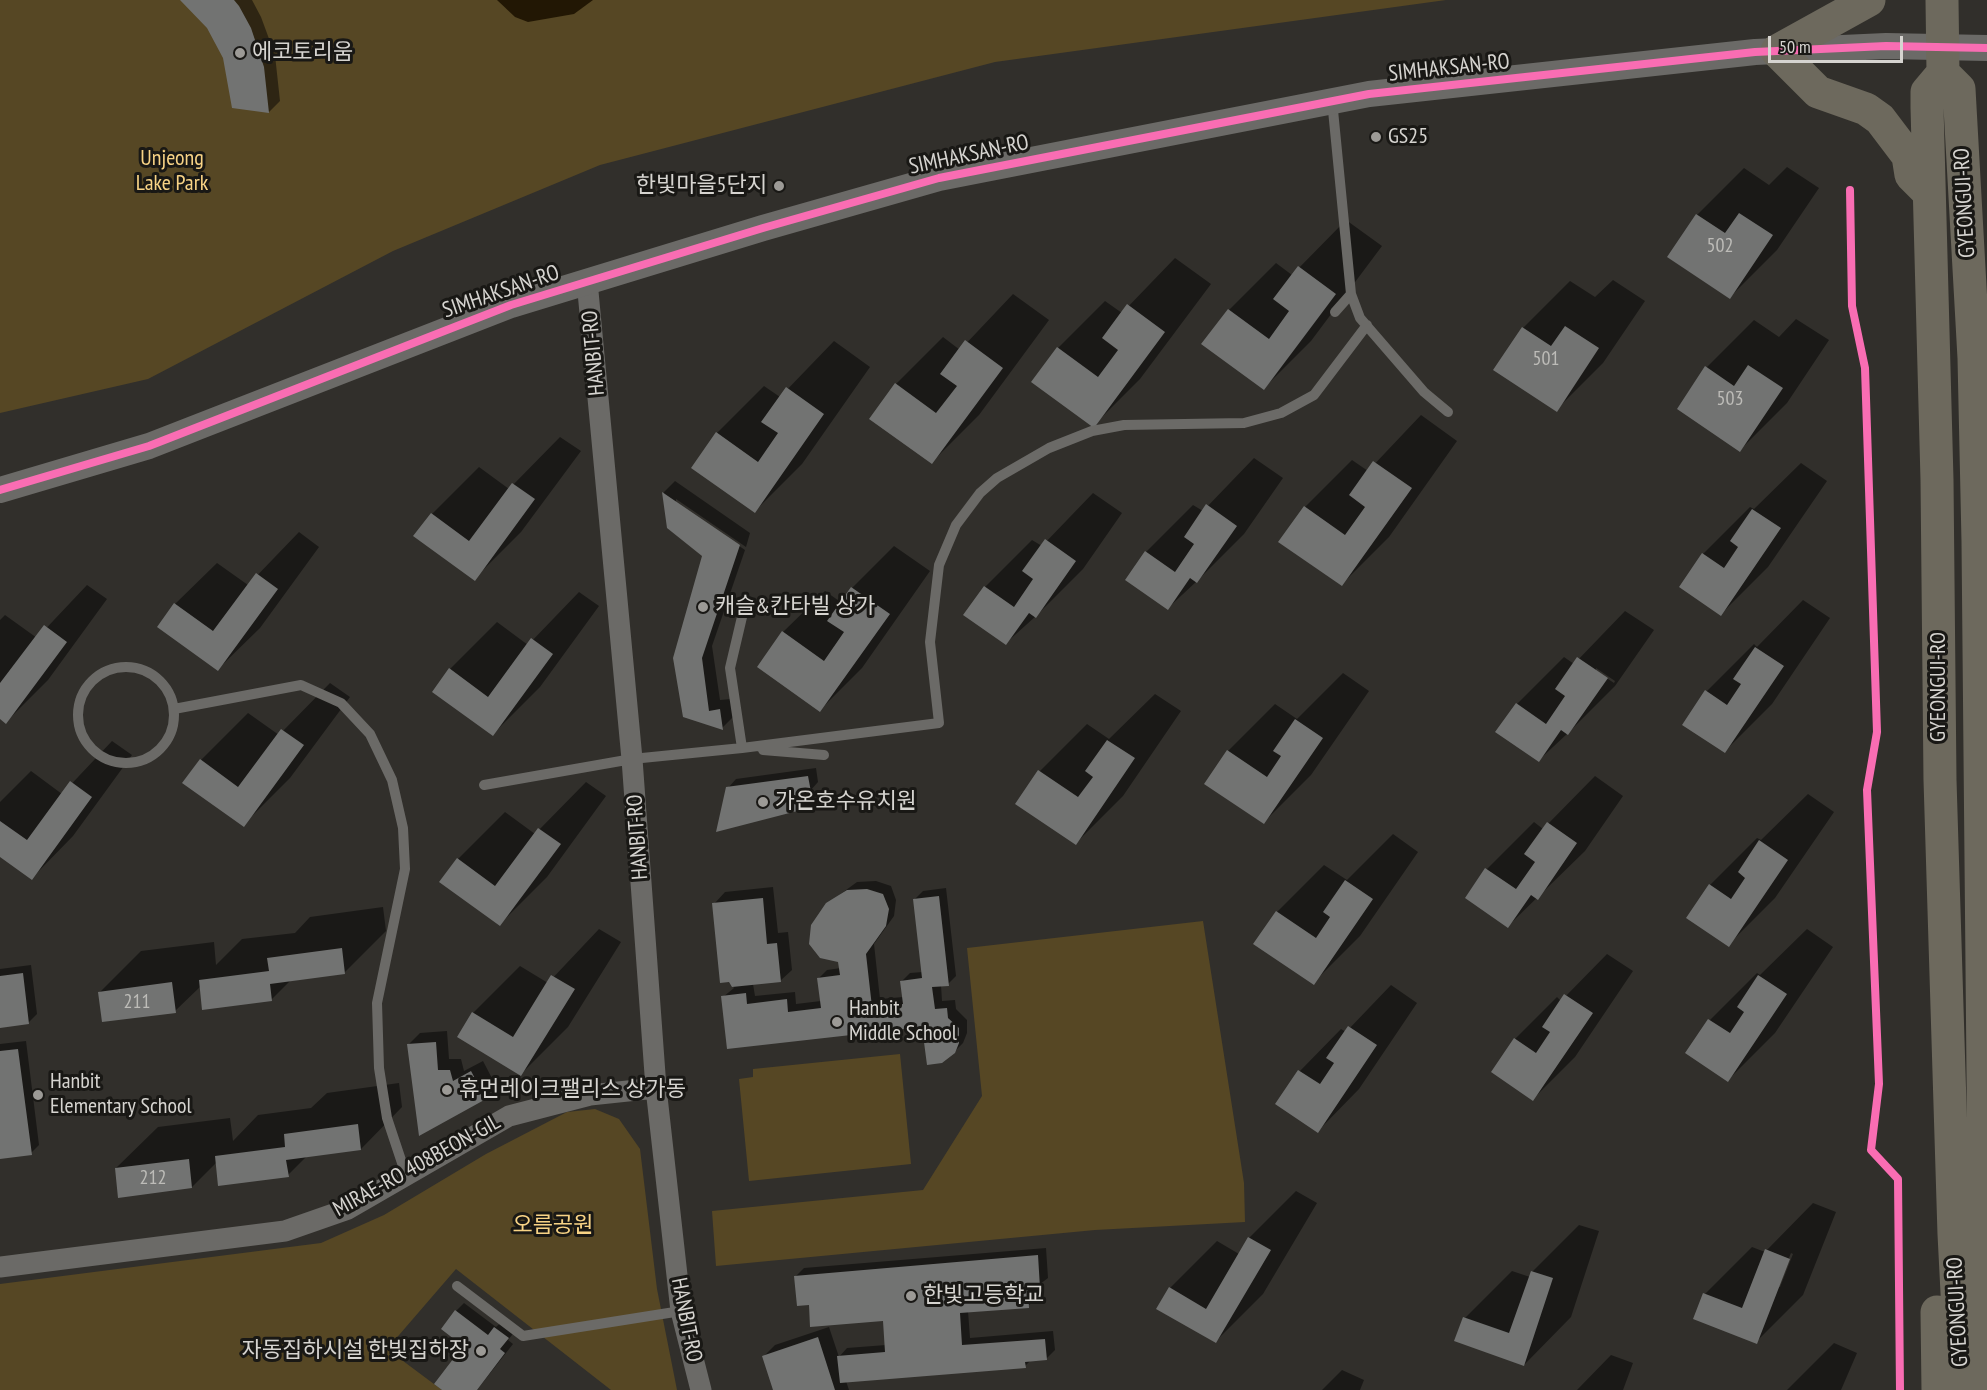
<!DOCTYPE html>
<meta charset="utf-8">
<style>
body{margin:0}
#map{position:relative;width:1987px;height:1390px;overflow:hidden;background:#312f2b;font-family:"PT Sans Narrow",sans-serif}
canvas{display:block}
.scale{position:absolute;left:1768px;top:36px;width:135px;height:27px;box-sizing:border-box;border:3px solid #d6d4d0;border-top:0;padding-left:8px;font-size:18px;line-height:21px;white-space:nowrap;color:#d6d4d0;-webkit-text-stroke:4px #191815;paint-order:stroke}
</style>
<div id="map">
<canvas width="1987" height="1390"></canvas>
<div class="scale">50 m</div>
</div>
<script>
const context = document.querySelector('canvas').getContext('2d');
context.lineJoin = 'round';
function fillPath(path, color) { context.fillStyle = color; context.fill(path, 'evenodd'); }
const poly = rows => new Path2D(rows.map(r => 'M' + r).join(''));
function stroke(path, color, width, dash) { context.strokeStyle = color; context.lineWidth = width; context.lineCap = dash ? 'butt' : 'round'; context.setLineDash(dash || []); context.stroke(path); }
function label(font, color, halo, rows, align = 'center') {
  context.font = font + ' "PT Sans Narrow","Noto Sans KR",sans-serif'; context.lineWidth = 6; context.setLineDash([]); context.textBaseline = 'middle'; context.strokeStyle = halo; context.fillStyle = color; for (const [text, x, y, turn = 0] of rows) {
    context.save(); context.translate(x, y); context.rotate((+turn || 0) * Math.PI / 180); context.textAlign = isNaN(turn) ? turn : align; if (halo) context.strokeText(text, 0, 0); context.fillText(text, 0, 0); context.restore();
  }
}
const green = poly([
 [0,0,1446,0,995,62,600,165,393,251,148,379,0,413],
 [1203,921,1244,1183,1245,1222,1095,1230,716,1266,712,1211,923,1190,982,1096,967,948],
 [900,1054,911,1164,749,1181,739,1079,753,1077,753,1069],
 [595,1109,619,1119,640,1149,657,1289,677,1390,611,1390,456,1269,387,1349,442,1390,0,1390,0,1284,321,1243,384,1215,486,1154,567,1112]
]);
const water = poly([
 [497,0,593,0,574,14,528,22,515,17]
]);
const shadow = poly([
 [183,0,252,0,261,17,275,55,280,101,269,112,225,58,208,27],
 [1787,167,1819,188,1777,250,1730,297,1697,215,1744,168,1769,185],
 [1346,220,1382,246,1311,341,1264,388,1229,310,1276,263,1292,275],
 [1175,258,1211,284,1140,379,1093,426,1058,348,1105,301,1122,313],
 [1613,280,1645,301,1603,363,1556,410,1523,328,1570,281,1595,297],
 [1013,294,1049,320,979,415,932,462,896,384,943,337,960,350],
 [1796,319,1829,340,1787,403,1740,450,1707,367,1754,320,1779,337],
 [834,341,870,367,802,464,755,511,717,433,764,386,780,397],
 [1421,415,1457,441,1389,537,1342,584,1305,507,1352,460,1368,471],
 [560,437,581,451,521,532,474,579,432,514,479,467,509,489],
 [1254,458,1283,478,1244,534,1197,581,1168,608,1127,580,1146,552,1193,505,1203,511],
 [1801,463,1827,481,1768,567,1721,614,1681,587,1703,554,1750,507,1754,509],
 [675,481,750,533,746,547,676,499,676,503,745,550,712,646,720,700,731,699,733,717,722,728,684,716,703,556,669,527,664,492],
 [1093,493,1122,513,1083,569,1036,616,1006,643,965,615,985,587,1032,540,1042,546],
 [299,532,319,547,260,628,218,669,175,604,217,563,248,585],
 [894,546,930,571,862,668,820,710,783,632,825,591,842,603,852,588],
 [87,585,107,599,48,680,6,722,0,717,0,620,5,615,37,638],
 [579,592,599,606,540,687,493,734,450,669,497,622,528,645],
 [1803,600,1830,618,1772,704,1725,751,1707,691,1754,644,1757,647],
 [1625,611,1654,630,1615,686,1568,733,1539,760,1498,732,1517,704,1564,657,1574,664],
 [1596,668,1615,681,1614,683,1596,671],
 [1343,673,1369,691,1311,775,1264,822,1228,751,1275,704,1297,719],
 [330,683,350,697,290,778,243,825,201,760,248,713,279,735],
 [1155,694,1181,711,1123,796,1076,843,1040,771,1087,724,1109,739],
 [112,741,132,755,73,836,32,878,0,855,0,802,31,771,62,794],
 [816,768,818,782,810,791,813,799,804,808,728,788,736,779],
 [1595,776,1623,796,1585,851,1508,926,1487,869,1534,822,1543,829],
 [586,782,606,796,547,877,500,924,458,859,505,812,535,834],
 [1808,794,1834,812,1775,898,1728,945,1688,918,1710,885,1757,838,1761,840],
 [1393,834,1418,852,1360,936,1313,983,1277,912,1324,865,1347,880],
 [876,881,891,886,896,900,894,916,874,944,880,999,903,997,902,981,910,973,923,972,915,899,923,891,946,888,956,976,948,984,941,985,942,1001,955,1000,956,1009,967,1020,967,1033,963,1043,954,1052,924,1025,728,1047,723,997,734,988,730,981,714,904,725,892,773,887,778,933,788,932,792,970,780,981,753,984,755,996,795,992,796,1004,821,1001,819,978,827,970,841,968,827,904,857,882],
 [383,907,386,931,344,973,291,980,272,999,201,986,175,1011,100,992,141,951,214,942,216,965,242,939,295,933,310,917],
 [599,929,621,942,568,1027,521,1074,459,1036,473,1013,520,966,548,983],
 [1807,929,1833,947,1775,1033,1728,1080,1687,1053,1710,1020,1757,973,1760,975],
 [1607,954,1633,971,1575,1057,1533,1099,1515,1039,1557,997,1561,1001],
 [31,965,37,1014,29,1022,0,1026,0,969],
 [1391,985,1417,1003,1359,1089,1318,1131,1277,1104,1300,1071,1341,1029,1346,1032],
 [447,1031,449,1059,461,1059,464,1071,483,1061,496,1086,485,1098,420,1133,409,1044,420,1033],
 [26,1041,39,1145,31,1153,0,1157,0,1044],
 [399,1083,402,1107,361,1149,307,1156,288,1175,217,1162,192,1187,116,1168,158,1127,230,1118,233,1141,258,1115,311,1108,327,1093],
 [1296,1191,1317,1203,1263,1294,1216,1341,1170,1288,1217,1241,1239,1254,1249,1238],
 [1813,1203,1836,1212,1803,1295,1756,1342,1705,1294,1752,1247,1765,1252],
 [1791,1253,1793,1254,1780,1287,1777,1287],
 [1579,1225,1599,1231,1571,1317,1524,1365,1465,1318,1512,1271,1530,1277,1532,1272],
 [1046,1248,1048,1278,1036,1287,1037,1298,1028,1306,968,1311,970,1338,1053,1331,1055,1350,1047,1358,1031,1360,1025,1366,846,1381,849,1390,775,1390,764,1356,775,1345,829,1327,839,1357,847,1348,886,1345,884,1319,810,1304,796,1276,804,1268],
 [464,1303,496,1327,504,1320,516,1330,508,1340,513,1344,477,1390,445,1390,465,1346,456,1311],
 [1834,1343,1857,1353,1841,1390,1787,1390],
 [1611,1355,1633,1363,1623,1390,1577,1390],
 [1342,1370,1364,1380,1360,1390,1322,1390]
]);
const building = poly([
 [180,0,234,0,239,6,251,28,264,67,269,113,232,108,223,58,207,28],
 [1739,213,1773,235,1730,299,1667,257,1696,214,1725,233],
 [1298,266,1336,294,1264,390,1201,344,1228,309,1269,339,1289,311,1273,299],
 [1127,304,1165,332,1094,428,1031,382,1057,347,1098,377,1118,350,1102,338],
 [1565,326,1599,348,1557,412,1493,370,1522,327,1551,346],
 [965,340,1003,368,932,464,869,419,895,383,936,413,957,386,940,374],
 [1748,365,1783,388,1740,452,1677,409,1705,366,1734,386],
 [786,387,824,414,755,513,691,468,716,432,758,462,778,433,761,422],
 [1373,461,1412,488,1342,586,1278,542,1304,506,1345,535,1365,507,1349,495],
 [512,483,535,499,475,581,413,536,431,513,469,541],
 [662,492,740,545,702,658,709,711,720,709,723,730,683,717,673,658,702,556,667,528],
 [1206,504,1237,526,1197,583,1190,578,1168,610,1125,580,1145,551,1175,572,1194,544,1184,537],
 [1752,509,1781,528,1721,616,1679,587,1702,553,1724,568,1738,547,1730,541],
 [1045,539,1076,561,1036,618,1029,613,1006,645,963,615,984,586,1014,607,1033,579,1022,571],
 [256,573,278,589,218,671,157,627,174,603,213,631],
 [851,587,890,614,820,712,757,667,782,631,824,661,844,632,827,621],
 [44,625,67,642,6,724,0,719,0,683],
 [531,638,553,654,493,736,432,692,449,668,488,697],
 [1755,647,1784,666,1725,753,1682,725,1705,690,1727,705,1741,684,1733,679],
 [1577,657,1608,678,1568,735,1561,730,1539,762,1495,732,1516,703,1546,724,1565,696,1555,689],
 [1295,719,1323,738,1264,824,1204,784,1227,750,1267,777,1281,756,1273,751],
 [281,729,304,745,244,827,182,783,200,759,238,787],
 [1107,740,1135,758,1076,845,1015,804,1038,770,1078,797,1093,777,1085,771],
 [808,776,811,792,801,796,805,809,716,832,726,787],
 [70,781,92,797,32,880,0,857,0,821,27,840],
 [1547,822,1577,843,1538,900,1531,895,1508,928,1465,898,1485,868,1516,889,1535,862,1524,854],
 [538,828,561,844,500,926,439,882,457,858,495,886],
 [1759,840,1788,860,1729,947,1686,918,1709,884,1731,899,1745,878,1738,872],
 [1345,880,1373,899,1314,985,1253,944,1276,911,1316,938,1330,917,1323,912],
 [867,889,883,894,889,909,886,926,866,954,872,1007,903,1004,900,981,922,978,913,899,939,896,949,986,932,987,935,1009,947,1008,948,1018,959,1028,959,1043,955,1053,942,1063,927,1065,922,1027,727,1049,721,996,746,993,747,1004,787,999,788,1012,821,1008,817,978,840,975,838,962,820,958,809,944,811,925,826,903,847,890],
 [763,898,767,944,777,943,781,982,732,987,729,982,720,983,712,903],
 [342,948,345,974,270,984,272,1001,202,1010,199,980,269,971,267,958],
 [23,973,29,1024,0,1028,0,976],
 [551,975,575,989,521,1076,457,1037,472,1012,513,1037],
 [1758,975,1787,994,1728,1082,1685,1053,1708,1019,1730,1033,1744,1012,1737,1007],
 [172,982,176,1013,102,1022,98,992],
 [1564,994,1593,1013,1533,1101,1491,1072,1514,1038,1536,1053,1550,1032,1542,1027],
 [1348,1026,1377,1045,1318,1133,1275,1104,1298,1070,1320,1084,1334,1063,1326,1058],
 [436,1042,438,1070,450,1070,453,1081,471,1071,486,1099,419,1136,407,1044],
 [18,1049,32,1155,0,1159,0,1051],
 [358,1124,361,1150,286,1160,289,1177,218,1186,215,1156,285,1147,284,1134],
 [189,1159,192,1188,118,1198,115,1168],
 [1248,1237,1271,1250,1216,1343,1156,1309,1169,1287,1206,1309],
 [1765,1249,1790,1259,1757,1344,1693,1319,1703,1293,1742,1308],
 [1038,1255,1040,1288,1028,1289,1029,1308,960,1313,962,1345,1045,1339,1047,1360,1025,1362,1026,1368,840,1383,837,1356,885,1352,883,1321,810,1327,809,1305,797,1306,794,1276],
 [1531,1271,1553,1278,1524,1366,1454,1341,1463,1317,1509,1333],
 [455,1310,488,1335,494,1327,509,1338,500,1349,505,1353,477,1390,442,1390,434,1384,463,1346,441,1329],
 [818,1337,835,1390,773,1390,762,1356]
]);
const service = poly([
 [1332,100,1351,294,1360,318,1424,392,1448,412],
 [1335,312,1351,294],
 '78 715a48 48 0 1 1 96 0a48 48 0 1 1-96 0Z',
 [174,709,301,685,341,703,370,734,392,780,403,828,405,869,377,1003,379,1068,387,1118,406,1175],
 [742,748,939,723,930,642,939,565,956,525,980,493,997,478,1049,448,1092,431,1124,425,1244,423,1281,413,1314,395,1367,325],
 [763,750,824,755],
 [484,785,632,759,742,748,730,668,742,617],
 [457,1286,523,1336,681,1311]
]);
const minor = poly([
 [587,281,632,759,656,1088,681,1311,701,1390],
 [0,1267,285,1231,348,1209,509,1116,590,1095,656,1088]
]);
const tertiary = poly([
 [0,490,149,446,511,305,763,228,939,178,1369,94,1755,52,1886,46,1987,48]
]);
const primary = poly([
 [1869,0,1777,51,1818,92,1866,109,1880,119,1908,156,1911,175,1927,191],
 [1942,0,1943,73,1927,92,1927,107,1937,480,1940,780,1954,1234,1962,1390],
 [1943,73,1959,89,1974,358,1978,542,1986,1390],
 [1937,1312,1938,1390]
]);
const cycleway = poly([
 [1850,190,1852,306,1865,368,1877,732,1867,790,1879,1084,1871,1150,1898,1179,1900,1390],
 [0,490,149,446,511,305,763,228,939,178,1369,94,1755,52,1886,46,1987,48]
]);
const markers = [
 [240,53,6,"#9c9a96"],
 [1376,137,6,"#9c9a96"],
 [779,186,6,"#9c9a96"],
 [703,607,6,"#9c9a96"],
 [763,802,6,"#9c9a96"],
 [837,1022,6,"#9c9a96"],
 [447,1090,6,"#9c9a96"],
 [38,1095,6,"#9c9a96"],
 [911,1296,6,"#9c9a96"],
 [481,1351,6,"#9c9a96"]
];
const numberNames = [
 ["502",1720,246],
 ["501",1546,359],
 ["503",1730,399],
 ["211",137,1002],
 ["212",153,1178]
];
const poiNames = [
 ["에코토리움",252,53],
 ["GS25",1388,137],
 ["한빛마을5단지",767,186,"right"],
 ["캐슬&칸타빌 상가",715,607],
 ["가온호수유치원",775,802],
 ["Hanbit",849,1009],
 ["Middle School",849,1034],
 ["Hanbit",50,1082],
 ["Elementary School",50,1107],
 ["휴먼레이크팰리스 상가동",459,1090],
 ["한빛고등학교",923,1296],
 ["자동집하시설 한빛집하장",469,1351,"right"]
];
const streetNames = [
 ["SIMHAKSAN-RO",1449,68,-6],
 ["SIMHAKSAN-RO",969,155,-12],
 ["GYEONGUI-RO",1965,203,-93],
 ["SIMHAKSAN-RO",501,292,-19],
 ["HANBIT-RO",594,353,-95],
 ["GYEONGUI-RO",1939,687,-90],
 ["HANBIT-RO",638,837,-94],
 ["MIRAE-RO 408BEON-GIL",417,1166,-29],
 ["GYEONGUI-RO",1958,1312,-93],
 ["HANBIT-RO",686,1320,79]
];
const parkNames = [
 ["Unjeong",172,159],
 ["Lake Park",172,184],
 ["오름공원",553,1226]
];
fillPath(green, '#564724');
fillPath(water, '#221704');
fillPath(shadow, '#0007');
fillPath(building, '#727372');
stroke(service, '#6b6a67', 10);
stroke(minor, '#6b6a67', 21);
stroke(tertiary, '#6b6a67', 26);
stroke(primary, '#6d695d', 33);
stroke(cycleway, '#f96db3', 8);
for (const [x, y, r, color] of markers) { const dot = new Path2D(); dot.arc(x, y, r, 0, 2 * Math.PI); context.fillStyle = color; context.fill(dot); stroke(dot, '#191815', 2); }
label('20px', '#bdbcb8', null, numberNames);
label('22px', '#d6d4d0', '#191815', poiNames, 'left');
label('22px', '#d6d4d0', '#191815', streetNames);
label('22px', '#f8d385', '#191815', parkNames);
</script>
